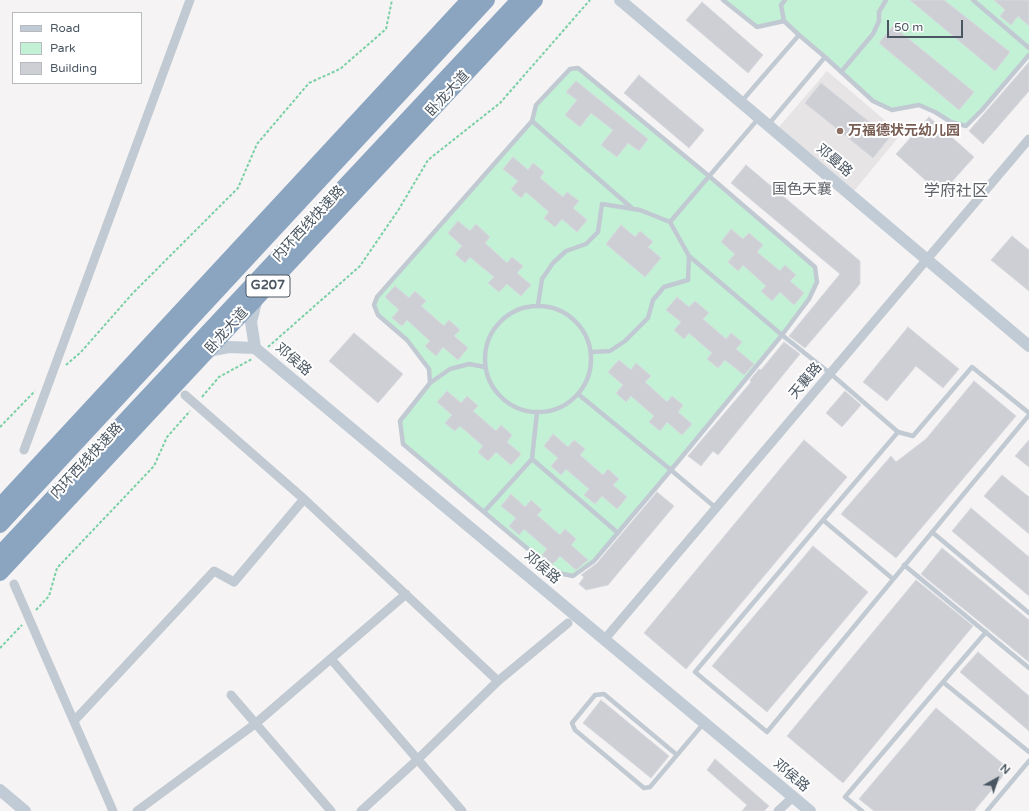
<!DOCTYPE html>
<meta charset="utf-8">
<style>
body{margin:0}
#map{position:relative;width:1029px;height:811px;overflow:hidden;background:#f5f3f3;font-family:"Varela Round",sans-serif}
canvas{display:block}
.legend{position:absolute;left:12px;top:12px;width:130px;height:72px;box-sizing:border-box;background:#fff;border:1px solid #b7bbc0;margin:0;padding:5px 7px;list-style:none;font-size:12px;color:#4a5661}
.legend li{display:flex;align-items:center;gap:8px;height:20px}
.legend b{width:20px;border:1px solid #b7bbc0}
.north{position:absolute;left:977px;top:759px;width:40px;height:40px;-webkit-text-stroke:3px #fff;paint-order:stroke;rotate:40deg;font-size:11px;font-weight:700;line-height:16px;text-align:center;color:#4a5661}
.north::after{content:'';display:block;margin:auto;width:14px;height:18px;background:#4a5661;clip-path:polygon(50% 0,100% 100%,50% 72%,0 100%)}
.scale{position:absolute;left:887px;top:20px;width:76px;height:18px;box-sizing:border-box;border:2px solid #4a5661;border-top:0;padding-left:5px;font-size:12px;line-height:14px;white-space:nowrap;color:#4a5661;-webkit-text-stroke:3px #fff;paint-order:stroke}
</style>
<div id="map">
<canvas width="1029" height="811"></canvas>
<ul class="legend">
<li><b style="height:5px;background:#c1cbd6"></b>Road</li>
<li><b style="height:11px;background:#c3f1d5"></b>Park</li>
<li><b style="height:11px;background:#cdcfd5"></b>Building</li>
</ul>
<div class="north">N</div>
<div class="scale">50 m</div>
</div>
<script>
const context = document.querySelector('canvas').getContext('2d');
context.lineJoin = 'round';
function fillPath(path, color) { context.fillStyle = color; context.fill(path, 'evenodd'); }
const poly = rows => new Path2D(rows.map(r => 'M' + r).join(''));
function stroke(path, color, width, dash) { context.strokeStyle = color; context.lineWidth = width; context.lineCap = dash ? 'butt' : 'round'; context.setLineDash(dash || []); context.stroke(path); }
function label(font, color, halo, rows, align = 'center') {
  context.font = font + ' "Varela Round","Noto Sans SC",sans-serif'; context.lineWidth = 4; context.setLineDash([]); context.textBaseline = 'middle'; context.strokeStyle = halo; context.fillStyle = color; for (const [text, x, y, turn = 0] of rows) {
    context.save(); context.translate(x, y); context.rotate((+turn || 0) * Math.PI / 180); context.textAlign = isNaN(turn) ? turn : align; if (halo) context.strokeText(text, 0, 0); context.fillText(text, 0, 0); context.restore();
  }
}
const education = poly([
 [827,71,901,134,854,191,779,127]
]);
const green = poly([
 [723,0,1029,0,1029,55,966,126,951,122,919,105,892,110,873,101,784,21,757,27],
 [578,68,815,267,817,282,809,299,594,561,573,576,547,565,403,444,400,421,430,383,429,369,407,340,378,315,374,305,378,297,532,121,536,105,570,69]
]);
const building = poly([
 [910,0,944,0,1010,52,995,71,910,0],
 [994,0,1029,0,1029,26,1018,16,1011,25,1000,16,1005,10,994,0],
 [702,2,763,55,748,73,686,20,702,2],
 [893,26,974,92,959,110,879,43,893,26],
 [1029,62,1029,91,983,144,969,131,1029,62],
 [639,75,704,130,689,148,624,93,639,75],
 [576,81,648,139,639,151,628,143,617,157,601,145,613,130,591,113,580,127,565,115,577,100,566,92,576,81],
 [821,83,889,138,873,158,805,103,821,83],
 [929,117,974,157,941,194,896,154,929,117],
 [513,157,528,170,533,163,544,172,540,178,563,197,567,192,579,201,573,208,587,220,577,232,562,219,555,227,544,218,549,212,526,192,521,198,511,189,518,181,503,169,513,157],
 [746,165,860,261,860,284,805,348,789,336,840,274,731,183,746,165],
 [458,221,470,231,476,224,490,237,485,243,507,263,512,257,523,266,517,273,531,285,521,296,507,284,499,292,488,283,494,277,470,257,465,263,455,254,462,246,448,233,458,221],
 [621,225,635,237,640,231,653,242,648,247,661,258,645,277,606,244,621,225],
 [731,229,743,239,749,233,763,245,757,252,780,271,785,265,796,275,790,281,804,293,794,305,780,292,772,301,761,291,766,286,743,265,738,271,728,262,735,254,721,242,731,229],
 [1012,236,1029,250,1029,291,991,260,1012,236],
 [395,286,409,298,415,291,426,301,421,306,444,326,449,320,460,330,454,336,468,348,458,360,443,347,436,356,425,346,430,341,407,320,402,326,392,318,399,310,385,297,395,286],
 [677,297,689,307,695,301,709,313,703,319,726,339,731,333,742,342,736,349,754,364,744,375,725,360,718,368,707,359,712,353,689,333,684,339,674,330,681,322,666,310,677,297],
 [908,327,959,369,943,388,916,366,887,401,863,382,908,327],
 [354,333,403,374,378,403,329,361,354,333],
 [784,342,800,354,718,455,713,451,701,466,688,456,751,382,750,380,759,369,761,370,784,342],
 [619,360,631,370,636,363,651,376,645,382,667,402,672,396,683,405,678,412,692,424,682,435,667,422,660,431,649,422,654,416,631,396,626,402,616,393,623,385,608,372,619,360],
 [974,381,1016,416,896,558,841,514,891,456,896,462,926,439,974,381],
 [447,391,461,403,467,396,478,406,473,411,496,431,501,425,512,435,507,442,521,454,511,465,496,452,488,461,478,452,483,446,460,426,455,431,445,423,452,415,437,402,447,391],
 [845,391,861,405,842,427,826,413,845,391],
 [553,434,568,447,574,440,585,449,580,455,603,475,608,469,619,479,613,485,627,497,617,509,602,496,595,504,584,495,589,489,566,469,561,475,551,466,558,458,544,446,553,434],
 [804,440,847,477,686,669,644,633,804,440],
 [1029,440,1029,467,1015,456,1029,440],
 [1002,475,1029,497,1029,534,984,496,1002,475],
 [657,492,674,506,608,585,586,590,579,584,584,577,581,575,597,563,657,492],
 [511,494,525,507,531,500,542,510,537,515,560,535,565,529,576,539,571,545,588,560,576,570,560,556,553,564,550,562,542,555,547,549,524,529,519,535,509,526,516,518,501,506,511,494],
 [971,508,1029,557,1029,596,952,531,971,508],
 [813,546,868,592,767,712,712,666,813,546],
 [942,548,1029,620,1029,662,921,574,942,548],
 [916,580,973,626,843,783,787,736,916,580],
 [978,652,1029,696,1029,731,960,672,978,652],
 [601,700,669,756,651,778,583,723,601,700],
 [936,708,1009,769,974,811,874,811,859,799,936,708],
 [715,759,769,806,764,811,742,811,747,805,707,770,715,759]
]);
const path = poly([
 [268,347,360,266,399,209,428,160,500,103,590,0],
 [66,365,81,352,132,294,238,188,257,144,309,83,340,69,386,29,392,0],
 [202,397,219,377,252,359],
 [0,427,35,391],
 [36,610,49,596,57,568,154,466,167,437,190,411],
 [0,648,22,625]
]);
const lane = poly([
 [723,0,757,27,784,21],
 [785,0,781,5,784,21,799,35],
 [973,0,1029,48],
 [825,57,873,101,892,110,919,105,935,112,951,122,966,126,982,110,1029,55],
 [841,72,873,34,879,21,879,12,886,0],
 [741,102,799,35,825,57,768,125],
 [532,121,536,105,570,69,578,68,709,176,815,267,817,282,809,299,782,335,831,374,898,432,823,520],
 [689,256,782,335,671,470,716,508],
 [538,305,542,279,553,263,566,251,586,244,598,232,602,204,640,210,670,222,758,119],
 '485 359a53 53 0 1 1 106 0a53 53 0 1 1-106 0Z',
 [592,352,610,351,625,341,648,318,653,300,664,287,688,280,689,256,670,222],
 [430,383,450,369,469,364,485,367],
 [578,394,671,470,594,561,573,576,563,574,547,565,403,444,400,421,430,383,429,369,407,340,378,315,374,305,377,297,532,121,633,209],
 [898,432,913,436,972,367,1029,413],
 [532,459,618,533],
 [484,512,532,459,537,412],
 [932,532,1029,613],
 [904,565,1029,668],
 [893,579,823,520,695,672,767,732,1029,415],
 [986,632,943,682,1029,752],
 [677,755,604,694,595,695,572,723,575,730,644,788,650,787,704,723],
 [862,811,845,797,943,682],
 [987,811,1029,761]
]);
const street = poly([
 [185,395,304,499,498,681,417,760,361,811],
 [24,450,190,0],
 [14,584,113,811],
 [604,640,1029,139],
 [331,659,462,811],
 [498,681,568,623],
 [231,695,331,811],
 [74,721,214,571,234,582,304,499],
 [137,811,255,724,406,594],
 [778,811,793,797]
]);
const secondary = poly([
 [620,0,1029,346],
 [255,348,810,811],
 [208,351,229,347,255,348,251,322,257,298],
 [0,790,25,811]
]);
const highway = poly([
 [0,506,469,0],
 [0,525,487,0],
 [0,554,519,0],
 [0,573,535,0]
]);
const markers = [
 [840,131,4,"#8d6e63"]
];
const shields = [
 [268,286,44]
];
const shieldNames = [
 ["G207",268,286]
];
const streetNames = [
 ["卧龙大道",448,94,-47],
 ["邓曼路",834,161,40],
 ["内环西线快速路",309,224,-47],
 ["卧龙大道",227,331,-48],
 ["邓侯路",293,360,40],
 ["天襄路",806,381,-50],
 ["内环西线快速路",87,461,-47],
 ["邓侯路",542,568,40],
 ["邓侯路",791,776,40]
];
const educationNames = [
 ["万福德状元幼儿园",848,131]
];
const neighbourhoodNames = [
 ["国色天襄",802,190]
];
const quarterNames = [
 ["学府社区",956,192]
];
fillPath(education, '#e6e4e5');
fillPath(green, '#c3f1d5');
fillPath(building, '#cdcfd5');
stroke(building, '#d7d9de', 1);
stroke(path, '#7ad0a6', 2, [3, 2]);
stroke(lane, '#c1cad2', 4.5);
stroke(street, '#c1cad2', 9);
stroke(secondary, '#c1cbd6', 12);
stroke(highway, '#8ba5c1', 16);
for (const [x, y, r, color] of markers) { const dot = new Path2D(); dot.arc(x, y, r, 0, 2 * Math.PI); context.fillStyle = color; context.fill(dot); stroke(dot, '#fff', 1.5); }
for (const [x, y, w] of shields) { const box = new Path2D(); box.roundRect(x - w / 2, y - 11, w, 22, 3); context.fillStyle = '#fff'; context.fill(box); stroke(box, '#4a5661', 1); }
label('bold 13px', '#4a5661', null, shieldNames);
label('14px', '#4a5661', '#fff', streetNames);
label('bold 14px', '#785e54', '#fff', educationNames, 'left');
label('15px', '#5f6368', '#fff', neighbourhoodNames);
label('16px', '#5f6368', '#fff', quarterNames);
</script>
